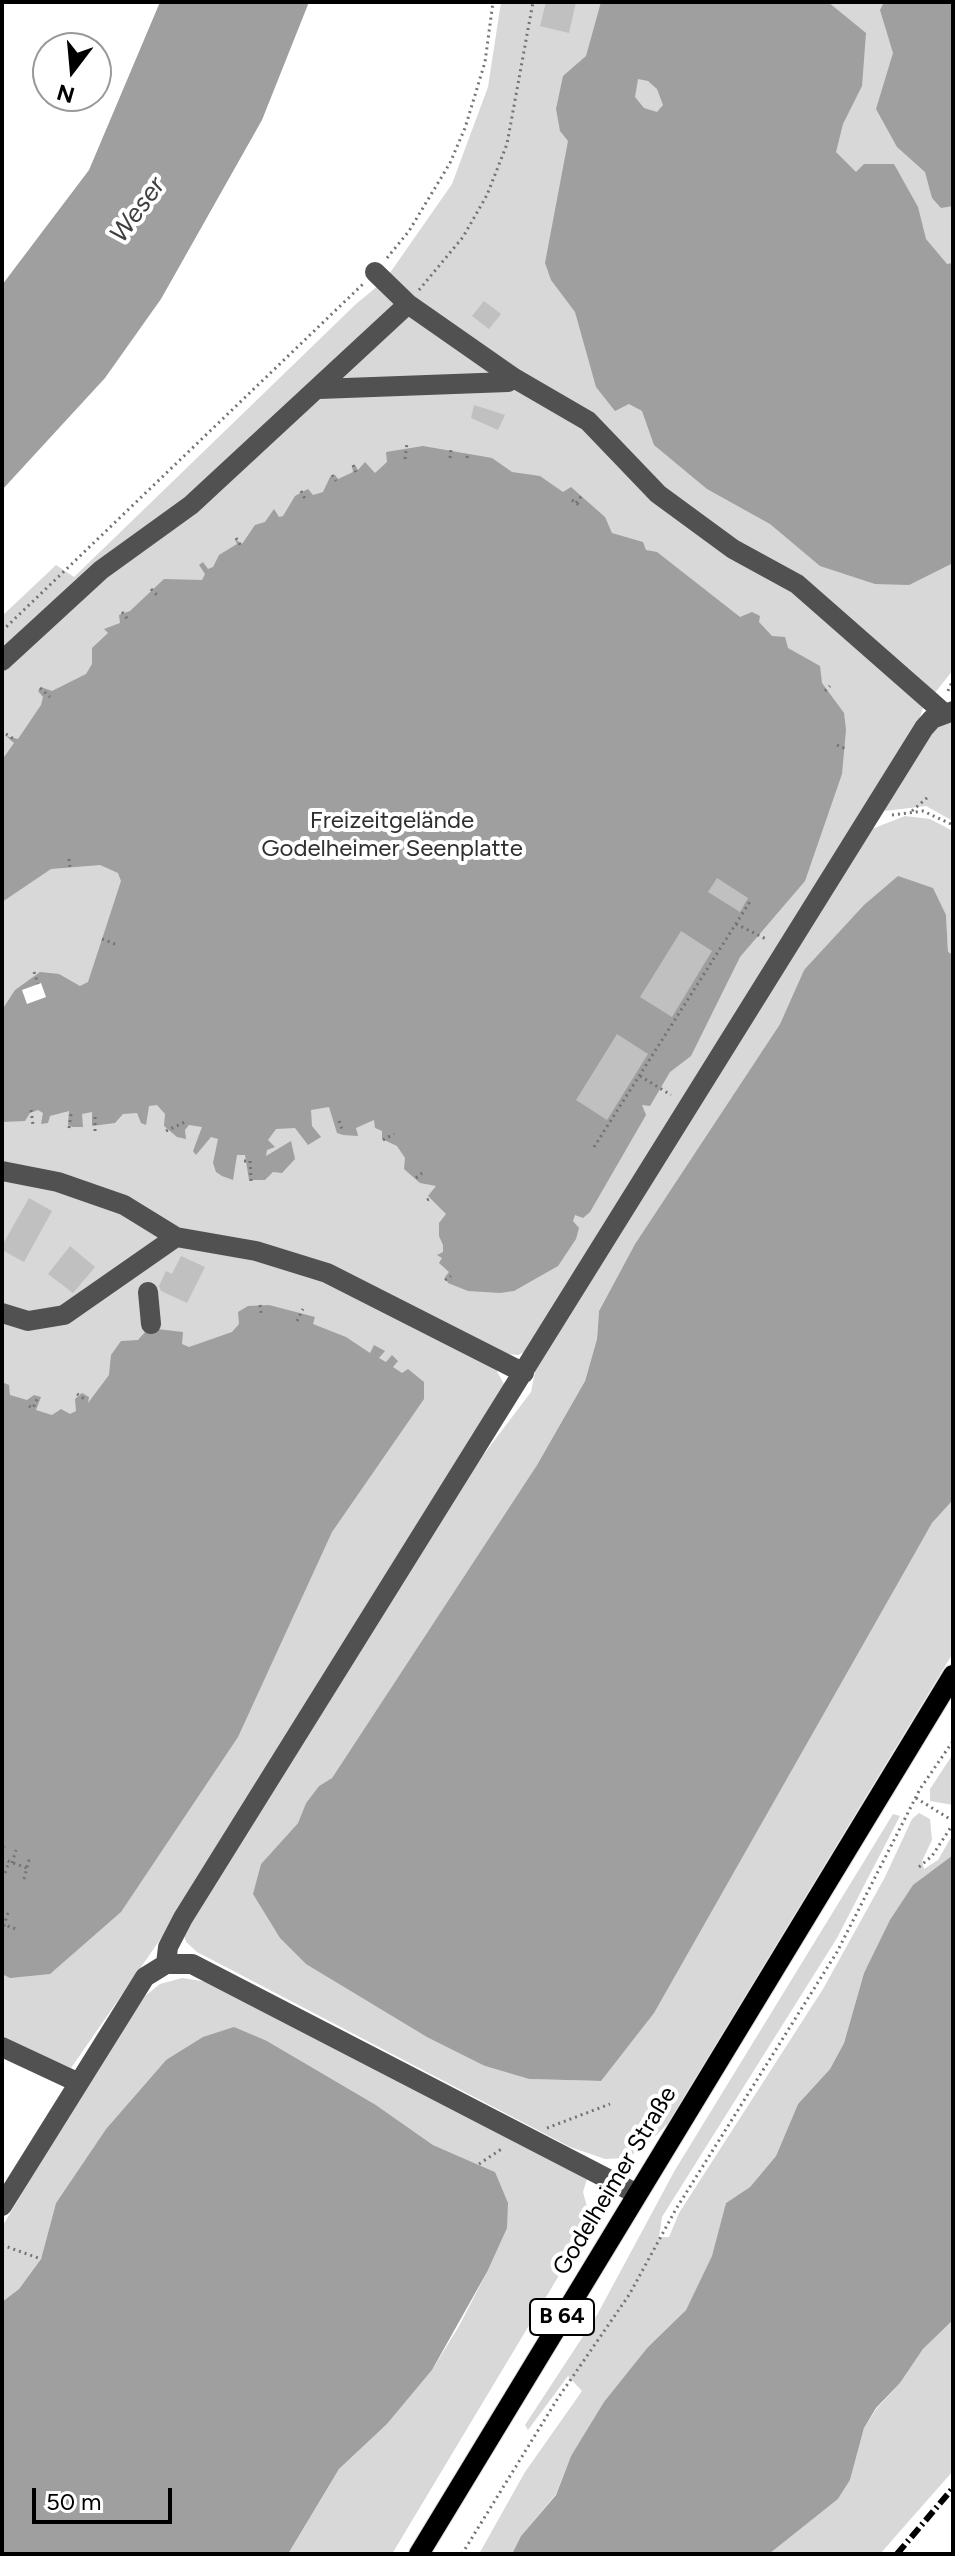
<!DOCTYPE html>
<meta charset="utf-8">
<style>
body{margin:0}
#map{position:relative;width:955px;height:2556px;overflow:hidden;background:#fff;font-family:Figtree,sans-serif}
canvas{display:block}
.frame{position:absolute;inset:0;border:4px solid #000;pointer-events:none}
.north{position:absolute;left:32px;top:32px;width:80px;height:80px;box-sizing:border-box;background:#fff;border:2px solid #999;border-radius:50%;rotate:196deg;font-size:22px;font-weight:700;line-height:32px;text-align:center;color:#000}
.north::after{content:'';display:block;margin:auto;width:28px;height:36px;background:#000;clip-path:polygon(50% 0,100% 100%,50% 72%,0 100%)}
.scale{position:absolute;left:32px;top:2488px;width:140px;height:36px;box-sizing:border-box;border:4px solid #000;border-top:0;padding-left:10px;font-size:24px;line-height:28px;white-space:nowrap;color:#000;-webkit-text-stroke:6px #fff;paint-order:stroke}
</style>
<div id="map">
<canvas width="955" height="2556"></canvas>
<div class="frame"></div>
<div class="north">N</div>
<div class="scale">50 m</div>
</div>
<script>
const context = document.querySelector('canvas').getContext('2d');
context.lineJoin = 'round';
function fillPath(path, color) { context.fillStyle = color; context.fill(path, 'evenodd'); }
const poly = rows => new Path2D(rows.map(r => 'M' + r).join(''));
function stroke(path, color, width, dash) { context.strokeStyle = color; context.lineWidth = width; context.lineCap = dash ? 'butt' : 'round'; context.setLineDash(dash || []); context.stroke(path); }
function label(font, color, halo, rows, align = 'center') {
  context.font = font + ' Figtree,sans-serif'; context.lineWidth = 8; context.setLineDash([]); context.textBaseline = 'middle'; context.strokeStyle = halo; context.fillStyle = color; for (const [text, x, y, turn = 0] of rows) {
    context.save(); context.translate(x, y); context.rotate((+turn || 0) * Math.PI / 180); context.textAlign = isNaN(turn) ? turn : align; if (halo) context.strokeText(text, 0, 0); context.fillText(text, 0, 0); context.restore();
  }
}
const green = poly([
 [501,2,953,2,953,670,923,708,919,720,534,1348,518,1355,507,1354,493,1364,505,1386,173,1921,71,2068,2,2038,2,616,56,565,74,577,356,304,385,280,452,184,488,87],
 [953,718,953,821,926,806,885,811,882,805,936,726],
 [905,816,930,819,953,831,953,955,948,953,946,915,804,970,780,1024,635,1244,599,1311,597,1339,585,1381,537,1465,332,1778,319,1786,306,1803,298,1823,261,1864,254,1894,485,2066,529,2079,601,2081,932,1523,953,1500,953,1653,668,2123,644,2148,625,2158,605,2159,570,2147,197,1952,186,1942,184,1935,450,1499,531,1392,537,1362,869,830],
 [953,1754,953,1805,930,1801,930,1789],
 [919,1813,930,1819,932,1840,922,1861,924,1869,938,1860,953,1834,953,1855,915,1884,864,1973,844,2043,830,2069,798,2104,776,2156,750,2187,726,2203,714,2254,686,2310,648,2347,571,2456,556,2494,521,2536,512,2554,479,2554,525,2472,582,2391,568,2376,528,2430,525,2425,597,2315,675,2170,893,1814,900,1816,837,1938,662,2217,659,2237,669,2237,679,2213,823,1989,885,1877,912,1819],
 [182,1978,208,1982,587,2179,583,2192,591,2222,392,2554,288,2554,339,2469,387,2424,432,2370,459,2326,487,2272,495,2172,433,2145,376,2105,267,2041,166,2060,106,2129,56,2203,41,2259,19,2289,2,2302,2,2227,81,2093,145,1996,160,1984],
 [953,2320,953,2471,880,2554,769,2554,838,2499,850,2480,864,2428,877,2408,900,2383,923,2349]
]);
const water = poly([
 [160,2,309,2,262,120,161,299,105,378,2,490,2,285,89,170],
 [601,2,828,2,866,33,862,86,843,124,836,152,856,172,864,164,894,164,918,207,926,239,947,264,953,263,951,564,909,585,875,584,820,566,770,524,707,489,654,445,642,411,629,404,615,411,596,387,575,312,551,280,545,263,568,141,560,131,556,109,563,76,586,56],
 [638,79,648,81,657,89,663,105,657,112,644,108,635,97],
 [884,2,953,2,953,206,941,208,932,198,925,172,897,147,876,109,893,53,880,10],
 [423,446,492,458,512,472,540,476,563,492,571,487,605,517,612,533,643,542,646,550,657,552,740,617,752,612,760,616,759,622,772,636,785,637,788,648,820,666,822,683,844,713,846,730,842,774,805,881,740,957,691,1056,670,1072,650,1106,642,1105,646,1115,590,1212,583,1218,575,1215,573,1221,579,1228,576,1239,558,1266,514,1291,500,1293,468,1291,448,1283,445,1277,449,1272,439,1263,442,1258,437,1255,443,1252,443,1245,439,1236,439,1223,446,1214,428,1196,436,1186,420,1183,404,1169,405,1158,397,1146,382,1139,382,1131,375,1128,374,1120,356,1128,358,1136,343,1135,337,1133,329,1107,311,1110,312,1126,321,1137,308,1145,295,1128,276,1129,268,1140,275,1147,267,1150,266,1156,291,1141,295,1159,282,1173,273,1172,265,1180,249,1180,245,1155,237,1155,233,1180,222,1176,216,1172,213,1163,218,1139,211,1137,196,1155,193,1151,202,1127,189,1125,185,1130,186,1139,177,1137,164,1126,165,1114,157,1105,149,1106,146,1125,141,1123,137,1113,123,1114,115,1123,92,1126,92,1112,82,1114,83,1127,73,1127,68,1125,69,1111,50,1116,48,1123,41,1124,43,1113,38,1110,30,1113,25,1121,2,1122,2,1010,15,990,40,972,59,974,80,986,88,982,121,881,118,873,100,865,51,869,2,902,2,760,14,743,6,736,18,739,41,705,43,697,38,691,41,687,52,691,86,674,92,664,92,648,108,633,104,629,120,623,119,615,130,611,164,579,202,580,205,574,199,565,203,562,208,569,213,567,219,555,237,544,235,539,242,544,255,525,265,522,274,509,279,517,283,516,295,496,308,489,313,495,323,492,330,477,335,475,338,479,353,472,352,466,355,465,358,470,365,462,375,473,387,462,386,452],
 [898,876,933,888,946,915,948,952,953,955,953,1500,932,1523,654,2013,601,2081,529,2079,485,2066,427,2037,306,1964,280,1938,253,1894,261,1864,298,1823,306,1803,319,1786,332,1778,537,1465,585,1381,597,1339,599,1311,635,1244,780,1024,804,970,864,905],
 [269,1305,315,1317,313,1324,346,1337,370,1353,374,1345,385,1351,379,1358,386,1362,392,1355,398,1361,393,1367,402,1373,408,1369,424,1382,424,1399,332,1532,238,1737,121,1912,50,1974,10,1978,2,1974,2,1382,9,1385,10,1395,27,1400,34,1395,41,1397,36,1410,52,1415,61,1409,70,1414,76,1411,75,1399,82,1393,89,1397,88,1403,109,1375,111,1355,121,1341,138,1340,146,1331,157,1329,183,1332,182,1344,189,1347,232,1332,239,1324,238,1312,248,1306],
 [953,1855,953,2320,923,2349,900,2383,876,2408,864,2428,850,2480,838,2499,769,2554,512,2554,521,2536,556,2495,571,2456,604,2402,648,2347,686,2310,712,2256,726,2203,750,2187,776,2156,798,2104,830,2069,844,2043,864,1973,890,1920,913,1885],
 [234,2027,267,2041,376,2105,433,2145,495,2172,508,2203,507,2228,487,2272,432,2370,387,2424,339,2469,288,2554,2,2554,2,2302,19,2289,41,2259,56,2203,106,2129,166,2060,203,2037]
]);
const pier = poly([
 [41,983,46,997,27,1004,22,990]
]);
const building = poly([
 [546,2,576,2,569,33,540,26],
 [484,301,501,314,489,329,472,316],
 [474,405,505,415,498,430,471,418],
 [717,878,748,898,740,912,708,892],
 [681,931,712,951,672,1017,640,997],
 [617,1034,648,1054,607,1120,576,1100],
 [29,1198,52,1211,24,1262,2,1250,2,1246],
 [70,1246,95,1267,73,1293,48,1274],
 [181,1256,205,1267,187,1303,161,1291,159,1286,166,1271,172,1274]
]);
const path = poly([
 [387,258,409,231,450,163,465,128,485,62,493,2],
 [419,290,463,237,487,195,507,144,533,2],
 [450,458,451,448],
 [467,458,468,452],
 [405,459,407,443],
 [353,465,356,472],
 [332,475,336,481],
 [301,491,306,501],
 [572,500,579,505],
 [576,503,583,494],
 [236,538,241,546],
 [151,589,159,597],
 [122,612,129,621],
 [2,631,363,284],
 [40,688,50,697],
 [825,691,830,686],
 [948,691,953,680],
 [6,734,14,739],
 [837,745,846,749],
 [912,811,929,796],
 [892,815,923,811,953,825],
 [69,859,70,868],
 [736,924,768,940],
 [102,939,115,944],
 [34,972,38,984],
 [640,1076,671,1095],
 [31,1110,33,1125],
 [95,1117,95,1131],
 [339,1121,343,1132],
 [69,1128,71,1114],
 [166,1131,185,1122],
 [383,1140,394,1134],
 [594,1147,751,900],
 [244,1161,250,1161,251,1181],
 [416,1178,422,1173],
 [427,1200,431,1198],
 [445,1280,451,1276],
 [260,1305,261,1313],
 [297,1321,303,1309],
 [77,1394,86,1400],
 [29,1406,33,1408,38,1397],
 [916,1798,953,1821],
 [2,1853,4,1846],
 [2,1859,27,1868],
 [12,1863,16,1850],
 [919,1867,932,1856,953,1824],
 [5,1873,9,1862],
 [24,1879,30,1856],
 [2,1924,16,1929],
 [2,1932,9,1909],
 [547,2128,610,2104],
 [479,2164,503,2148],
 [2,2245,41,2259],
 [462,2554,558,2398,629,2295,676,2209,837,1952,920,1789,953,1741]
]);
const minor = poly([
 [375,272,408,304],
 [319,389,508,382,514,378],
 [2,661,101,570,191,505,408,304,514,378,588,421,658,494,733,549,797,584,944,713],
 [2,1171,58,1182,124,1205,176,1237],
 [148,1292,151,1324],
 [2,1313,28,1321,64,1315,176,1237,256,1251,327,1273,524,1373],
 [166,1964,192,1964,637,2194],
 [2,2047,77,2082],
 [2,2206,145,1977,166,1964,168,1947,183,1918,924,728,932,719,953,711]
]);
const major = poly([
 [419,2554,953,1675]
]);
const rail = poly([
 [897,2554,953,2488]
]);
const shields = [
 [562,2317,64]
];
const shieldNames = [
 ["B 64",562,2317]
];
const parkNames = [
 ["Freizeitgelände",392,821],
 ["Godelheimer Seenplatte",392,849]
];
const streetNames = [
 ["Godelheimer Straße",615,2181,-59]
];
const waterNames = [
 ["Weser",138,210,-54]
];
fillPath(green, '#d8d8d8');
fillPath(water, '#9f9f9f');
fillPath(pier, '#fff');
fillPath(building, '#c0c0c0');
stroke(major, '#dbdbdb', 22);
stroke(path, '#737373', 3, [2, 4]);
stroke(minor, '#515151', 20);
stroke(major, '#000', 20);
stroke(rail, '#000', 6, [12, 4, 2, 4]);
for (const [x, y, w] of shields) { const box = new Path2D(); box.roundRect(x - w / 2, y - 18, w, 36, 6); context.fillStyle = '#fff'; context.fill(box); stroke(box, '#000', 2); }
label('bold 22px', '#000', null, shieldNames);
label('24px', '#2f2f2f', '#fff', parkNames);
label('24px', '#000', '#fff', streetNames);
label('italic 26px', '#404040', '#fff', waterNames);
</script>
